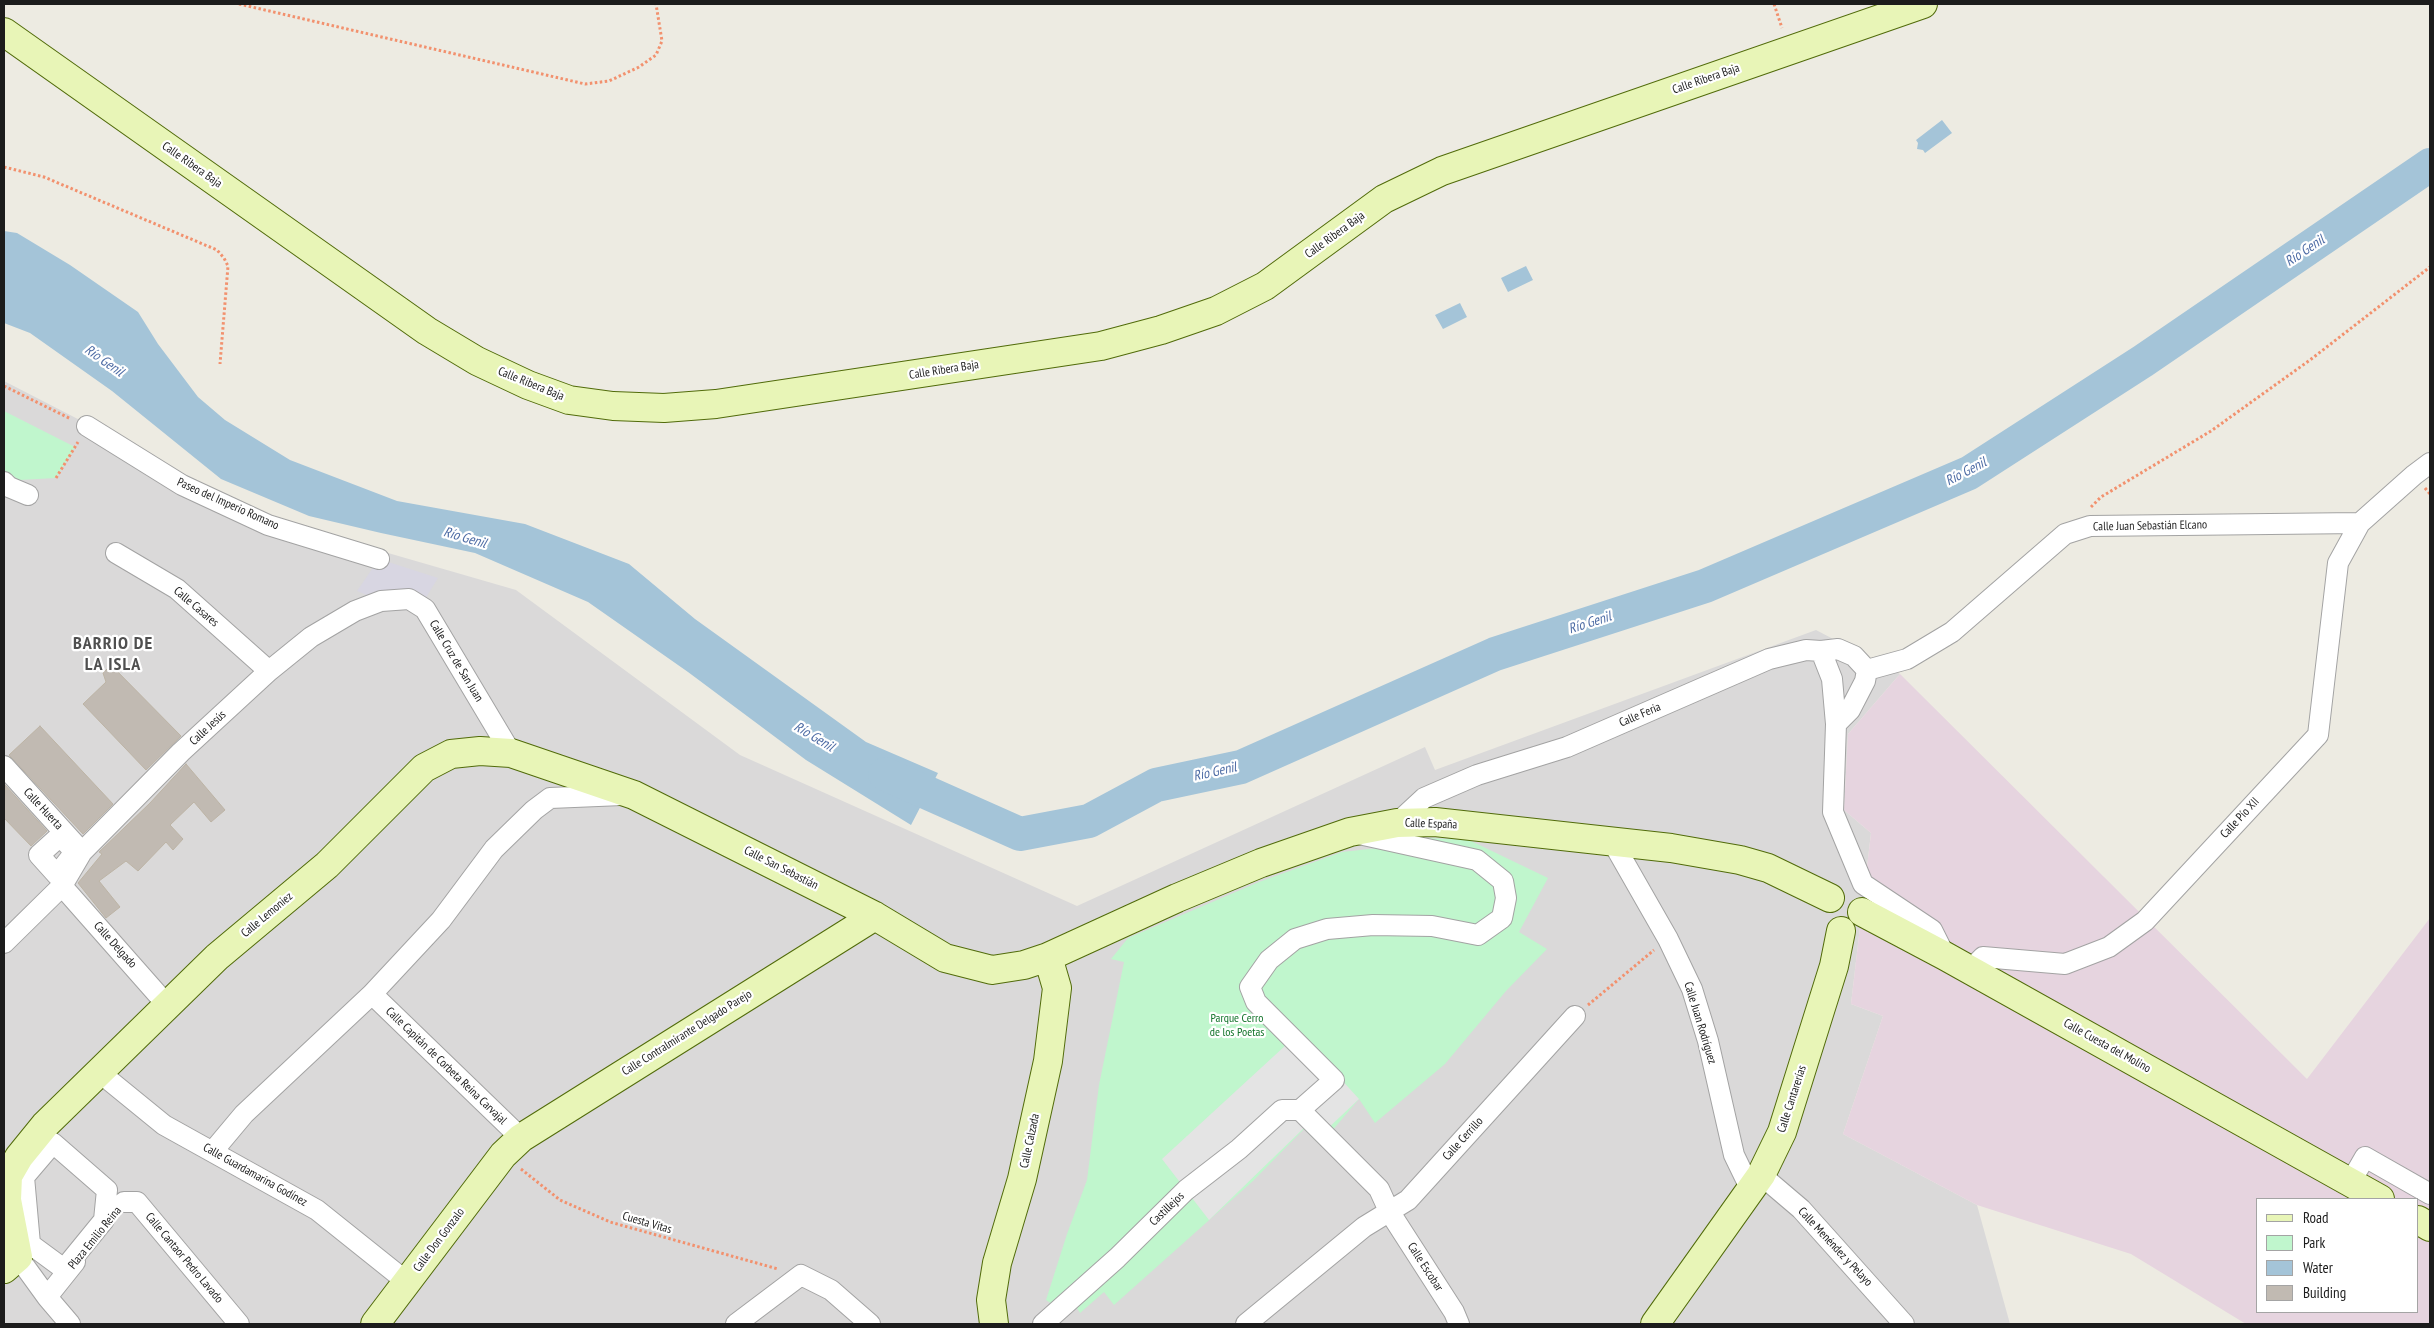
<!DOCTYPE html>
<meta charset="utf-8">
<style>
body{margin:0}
#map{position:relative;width:2434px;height:1328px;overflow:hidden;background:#edebe2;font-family:"PT Sans Narrow",sans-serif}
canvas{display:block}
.frame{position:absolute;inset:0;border:5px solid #1c1c1c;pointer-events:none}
.legend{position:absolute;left:2256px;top:1198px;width:162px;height:115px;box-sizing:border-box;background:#fff;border:1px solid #a4a4a4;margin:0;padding:6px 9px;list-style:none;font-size:15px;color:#1c1c1c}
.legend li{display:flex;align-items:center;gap:10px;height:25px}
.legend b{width:25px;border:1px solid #a4a4a4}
</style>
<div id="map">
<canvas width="2434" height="1328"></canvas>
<div class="frame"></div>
<ul class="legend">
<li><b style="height:6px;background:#e8f5b7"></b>Road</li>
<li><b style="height:14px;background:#c0f6cd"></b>Park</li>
<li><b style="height:14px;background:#a4c4d8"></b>Water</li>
<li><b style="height:14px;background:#c1bab2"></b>Building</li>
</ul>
</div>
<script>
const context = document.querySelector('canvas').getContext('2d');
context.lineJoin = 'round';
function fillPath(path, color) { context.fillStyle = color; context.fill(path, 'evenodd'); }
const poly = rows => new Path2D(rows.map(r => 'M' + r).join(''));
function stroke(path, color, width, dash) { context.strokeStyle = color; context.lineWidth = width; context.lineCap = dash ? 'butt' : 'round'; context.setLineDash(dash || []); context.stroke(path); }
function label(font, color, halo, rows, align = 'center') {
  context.font = font + ' "PT Sans Narrow",sans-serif'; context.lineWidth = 4.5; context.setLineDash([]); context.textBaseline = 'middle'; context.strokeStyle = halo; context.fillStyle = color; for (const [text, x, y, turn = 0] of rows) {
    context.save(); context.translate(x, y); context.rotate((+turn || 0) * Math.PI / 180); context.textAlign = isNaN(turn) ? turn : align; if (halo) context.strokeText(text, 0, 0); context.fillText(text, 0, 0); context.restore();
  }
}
const residential = poly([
 [4,381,274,520,516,590,740,755,1077,906,1425,747,1435,770,1816,630,1900,674,1848,734,1844,810,1871,833,1851,1004,1883,1016,1843,1134,1977,1205,2010,1324,4,1324]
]);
const industrial = poly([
 [1900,674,2307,1079,2430,918,2430,1324,2246,1324,2131,1254,1977,1205,1843,1134,1883,1016,1851,1004,1871,833,1844,810,1848,734],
 [2258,1199,2418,1199,2418,1312,2258,1312]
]);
const park = poly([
 [4,411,75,447,56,478,19,480,4,470],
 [1429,838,1469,840,1548,878,1519,932,1547,949,1506,991,1445,1064,1375,1123,1359,1099,1320,1145,1304,1129,1253,1181,1114,1305,1104,1292,1080,1313,1073,1302,1052,1304,1046,1300,1067,1234,1087,1180,1099,1085,1124,962,1111,959,1128,938,1259,882,1342,852,1378,848,1425,856]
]);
const parking = poly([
 [1299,1033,1359,1099,1323,1133,1304,1128,1209,1220,1162,1159]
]);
const plaza = poly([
 [379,559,438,578,425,599,381,601,357,591]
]);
const water = poly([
 [1942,120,1952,133,1925,153,1923,150,1917,149,1918,143,1916,140],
 [4,231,17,233,70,265,138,312,158,344,198,397,225,420,290,460,397,501,525,524,629,564,695,619,866,742,938,773,911,825,806,760,688,672,588,602,475,553,381,533,309,516,221,479,112,391,30,333,4,323],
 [1526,266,1533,280,1508,292,1501,278],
 [1460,303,1467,317,1443,329,1435,315]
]);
const river = poly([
 [885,774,1020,834,1089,821,1156,785,1241,767,1495,654,1705,586,1969,473,2143,361,2430,165]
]);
const building = poly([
 [111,665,181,736,146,770,83,704,106,682,103,673,111,665],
 [40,726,113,804,83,834,9,755,40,726],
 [186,764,225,810,211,822,194,802,170,825,183,839,173,850,166,842,138,871,126,861,99,881,120,907,106,918,78,883,102,854,99,852,150,803,186,764],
 [5,785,47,831,31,846,4,818,5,785]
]);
const path = poly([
 [239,4,585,84,609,81,639,67,656,55,662,41,656,4],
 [1774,4,1782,28],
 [4,167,44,177,217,250,224,258,228,266,220,364],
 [4,386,71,419],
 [56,478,78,442],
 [2425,488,2430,494],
 [2091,507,2101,497,2211,431,2310,360,2430,267],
 [1588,1005,1654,950],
 [521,1169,560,1200,610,1222,778,1269]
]);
const street = poly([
 [87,426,182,485,268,525,379,559],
 [4,482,9,487,28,495],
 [116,553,177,589,269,671],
 [1821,651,1832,679,1836,724,1833,812,1863,884,1932,930,1945,956],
 [1867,670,1907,659,1952,632,2065,534,2090,526,2360,523],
 [1836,724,1850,710,1865,681,1867,670],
 [4,766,82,852],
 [1397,823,1424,798,1477,775,1567,747,1769,659,1806,650,1821,651,1838,649,1854,656,1867,670],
 [60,836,75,852,57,875,39,855,60,836],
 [1612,841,1668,939,1692,989,1708,1041,1734,1155,1750,1188],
 [62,886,167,1005],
 [4,943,62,886,82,852,181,752,269,671,311,637,355,611,381,601,409,599,425,609,511,753],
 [1970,970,1983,957,2065,964,2109,947,2145,921,2318,735,2338,563,2360,523,2414,475,2430,463],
 [372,994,521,1138],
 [99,1072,164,1125,317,1210,407,1282],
 [1300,1110,1334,1080,1256,1002,1250,987,1269,960,1295,939,1327,929,1373,925,1432,926,1478,935,1502,918,1506,898,1503,881,1477,860,1359,834],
 [1300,1110,1379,1189,1389,1211,1454,1312,1459,1324],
 [53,1143,107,1190,104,1220,64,1269,30,1244,24,1177,53,1143],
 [213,1151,244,1114,372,994,441,920,494,849,534,810,550,798,622,795],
 [1761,1175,1801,1209,1904,1324],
 [2350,1183,2365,1157,2430,1194],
 [124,1202,137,1202,239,1324],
 [18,1257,47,1297,70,1324],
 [47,1297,75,1262],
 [736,1324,801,1275,831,1290,870,1324],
 [1043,1324,1117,1258,1186,1190,1239,1149,1282,1110,1300,1110],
 [1246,1324,1364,1227,1408,1200,1575,1016]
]);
const secondary = poly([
 [4,32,427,331,477,361,528,385,569,400,613,406,664,408,716,404,1101,346,1161,330,1216,311,1265,286,1384,199,1442,171,1923,4],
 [1862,912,1945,956,2380,1199],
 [2418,1220,2430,1227],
 [4,1269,18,1257,7,1200,8,1176,19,1157,45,1125,217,957,327,865,424,768,451,754,480,751,511,753,634,795,875,916,945,958,992,970,1024,965,1048,957,1177,898,1261,863,1350,832,1397,823,1435,822,1671,848,1740,860,1768,868,1830,898],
 [375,1324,503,1155,521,1138,875,916],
 [994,1324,991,1300,997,1263,1022,1179,1048,1061,1057,988,1048,957],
 [1655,1324,1761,1175,1782,1132,1834,966,1841,931]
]);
const streetNames = [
 ["Calle Ribera Baja",1706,79,-19],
 ["Calle Ribera Baja",192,165,35],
 ["Calle Ribera Baja",1335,235,-36],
 ["Calle Ribera Baja",944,370,-9],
 ["Calle Ribera Baja",531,384,22],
 ["Paseo del Imperio Romano",228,504,24],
 ["Calle Juan Sebastián Elcano",2150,526,-1],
 ["Calle Casares",196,607,40],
 ["Calle Cruz de San Juan",456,661,59],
 ["Calle Feria",1640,715,-23],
 ["Calle Jesús",208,728,-43],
 ["Calle Huerta",43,809,47],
 ["Calle Pío XII",2240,818,-47],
 ["Calle España",1431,824,2],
 ["Calle San Sebastián",781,868,27],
 ["Calle Lemoniez",267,915,-40],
 ["Calle Delgado",115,945,48],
 ["Calle Juan Rodríguez",1700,1023,73],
 ["Calle Contralmirante Delgado Parejo",687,1033,-32],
 ["Calle Cuesta del Molino",2107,1046,29],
 ["Calle Capitán de Corbeta Reina Carvajal",446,1066,44],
 ["Calle Cantarerías",1792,1099,-72],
 ["Calle Cerrillo",1463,1139,-48],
 ["Calle Calzada",1030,1141,-78],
 ["Calle Guardamarina Godínez",255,1175,29],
 ["Castillejos",1167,1209,-44],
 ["Cuesta Vitas",647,1223,16],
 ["Plaza Emilio Reina",95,1238,-51],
 ["Calle Don Gonzalo",439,1240,-53],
 ["Calle Menéndez y Pelayo",1835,1247,47],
 ["Calle Cantaor Pedro Lavado",184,1258,50],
 ["Calle Escobar",1425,1267,57]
];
const parkNames = [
 ["Parque Cerro",1237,1019],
 ["de los Poetas",1237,1033]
];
const waterNames = [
 ["Río Genil",2305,251,-34],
 ["Río Genil",104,361,35],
 ["Río Genil",1966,472,-28],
 ["Río Genil",465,538,16],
 ["Río Genil",1590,623,-18],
 ["Río Genil",814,737,31],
 ["Río Genil",1215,772,-13]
];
const districtNames = [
 ["BARRIO DE",113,644],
 ["LA ISLA",113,665]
];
fillPath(residential, '#dad9d9');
fillPath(industrial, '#e6d4df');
fillPath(park, '#c0f6cd');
fillPath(parking, '#e4e4e4');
fillPath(plaza, '#d8d6e2');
fillPath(water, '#a4c4d8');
stroke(river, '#a4c4d8', 34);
fillPath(building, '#c1bab2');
stroke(building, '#bdb4a5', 1);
stroke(street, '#a3a3a3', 22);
stroke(secondary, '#516b0a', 30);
stroke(path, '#f2916e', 3, [2.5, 2.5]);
stroke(street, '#fff', 20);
stroke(secondary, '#e8f5b7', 28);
label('12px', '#1c1c1c', '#fff', streetNames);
label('12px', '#117329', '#fff', parkNames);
label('italic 14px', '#4e6ca5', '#fff', waterNames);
context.letterSpacing = '1px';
label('bold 18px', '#4f4f4f', '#fff', districtNames);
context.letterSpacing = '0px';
</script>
